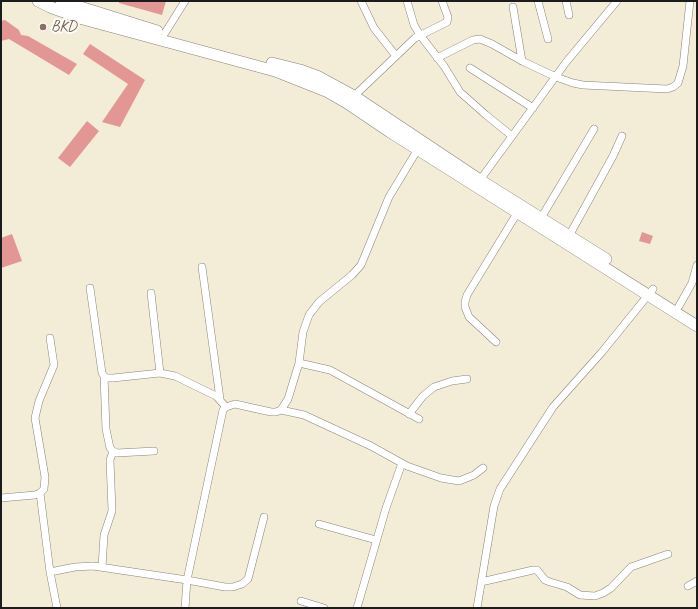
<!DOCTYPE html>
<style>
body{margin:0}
#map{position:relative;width:698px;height:609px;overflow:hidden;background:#f3ecd7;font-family:Caveat,sans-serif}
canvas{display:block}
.frame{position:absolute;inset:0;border:2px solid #1c1c1c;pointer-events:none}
</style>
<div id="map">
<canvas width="698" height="609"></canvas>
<div class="frame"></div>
</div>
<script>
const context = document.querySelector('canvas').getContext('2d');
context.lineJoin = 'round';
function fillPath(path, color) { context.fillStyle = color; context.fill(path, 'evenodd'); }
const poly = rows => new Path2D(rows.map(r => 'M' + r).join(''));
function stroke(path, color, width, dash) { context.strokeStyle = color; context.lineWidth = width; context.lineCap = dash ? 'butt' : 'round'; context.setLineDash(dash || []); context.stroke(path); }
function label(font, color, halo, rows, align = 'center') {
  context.font = font + ' Caveat,sans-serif'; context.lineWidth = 4; context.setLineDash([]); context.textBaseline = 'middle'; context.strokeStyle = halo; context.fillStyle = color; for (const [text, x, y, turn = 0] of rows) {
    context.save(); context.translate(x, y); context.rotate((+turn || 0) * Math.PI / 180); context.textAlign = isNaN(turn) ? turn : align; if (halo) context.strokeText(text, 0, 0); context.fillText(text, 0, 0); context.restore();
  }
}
const building = poly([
 [119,1,166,1,162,15,119,3],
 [5,20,19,30,21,35,28,36,77,64,69,75,9,39,1,41,1,21],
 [90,44,145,80,120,127,102,122,128,84,83,54],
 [87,121,99,131,70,167,58,158],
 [642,232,653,236,650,244,639,241],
 [12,234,22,261,1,268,1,238]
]);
const street = poly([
 [361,1,374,28,396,56],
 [407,1,414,25,420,35,444,66,460,92,486,115,512,136],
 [538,1,548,39],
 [566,1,569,15],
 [513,7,522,61],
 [165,33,185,1],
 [437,58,473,40,480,39,492,44,522,61,556,77,573,83,583,85,667,89,673,87,678,83,683,66,690,1],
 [470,68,533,108],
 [352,98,415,38,447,22,448,17,442,1],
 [480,180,567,61,617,1],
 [541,218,594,129],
 [569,236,613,156,622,136],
 [202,267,220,399],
 [90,288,102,373,104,376,107,378,113,378,160,373,175,376,216,396,226,407],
 [151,293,160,373],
 [679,306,692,283,697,265],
 [496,342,469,317,465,307,465,302,467,295,519,210],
 [299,363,330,370,419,419],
 [104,376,106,429,110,448,113,451,117,453,154,451],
 [281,410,304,415,371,446,407,466,441,478,459,481,474,475,483,468],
 [409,414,423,396,434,387,452,381,467,379],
 [40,493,50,572,57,608],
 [1,498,35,495,40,493,44,489,45,477,35,418,39,401,54,365,50,338],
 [319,524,376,540],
 [102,567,104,535,112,511,110,460,113,451],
 [50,572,75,567,93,566,187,580,225,587,233,587,242,584,248,579,264,517],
 [481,582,533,570,537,570,545,580,550,582,567,587,580,595,595,596,603,593,611,588,631,567,668,554],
 [688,586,697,581],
 [301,601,324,608],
 [185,608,187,580,223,410,226,407,235,404,271,412,276,412,281,410,288,399,299,363,303,332,309,315,319,302,352,275,361,265,389,197,418,149],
 [357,608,386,508,402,463],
 [477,608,494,506,500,489,553,407,602,352,653,289]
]);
const primary = poly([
 [38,1,50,7,83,19,275,71,328,92,347,103,390,132,697,326],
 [61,1,157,31],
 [272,63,300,70,319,77,354,96,480,180,606,259]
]);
const markers = [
 [43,27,4,"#8d6e63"]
];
const educationNames = [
 ["BKD",51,27]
];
fillPath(building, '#e39794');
stroke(street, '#88847a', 8);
stroke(primary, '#88847a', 12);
stroke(street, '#fff', 7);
stroke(primary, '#fff', 11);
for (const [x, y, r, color] of markers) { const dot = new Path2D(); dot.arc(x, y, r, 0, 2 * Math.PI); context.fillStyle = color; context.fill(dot); stroke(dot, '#fdfcf7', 1.5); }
label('16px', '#785e54', '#fdfcf7', educationNames, 'left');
</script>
